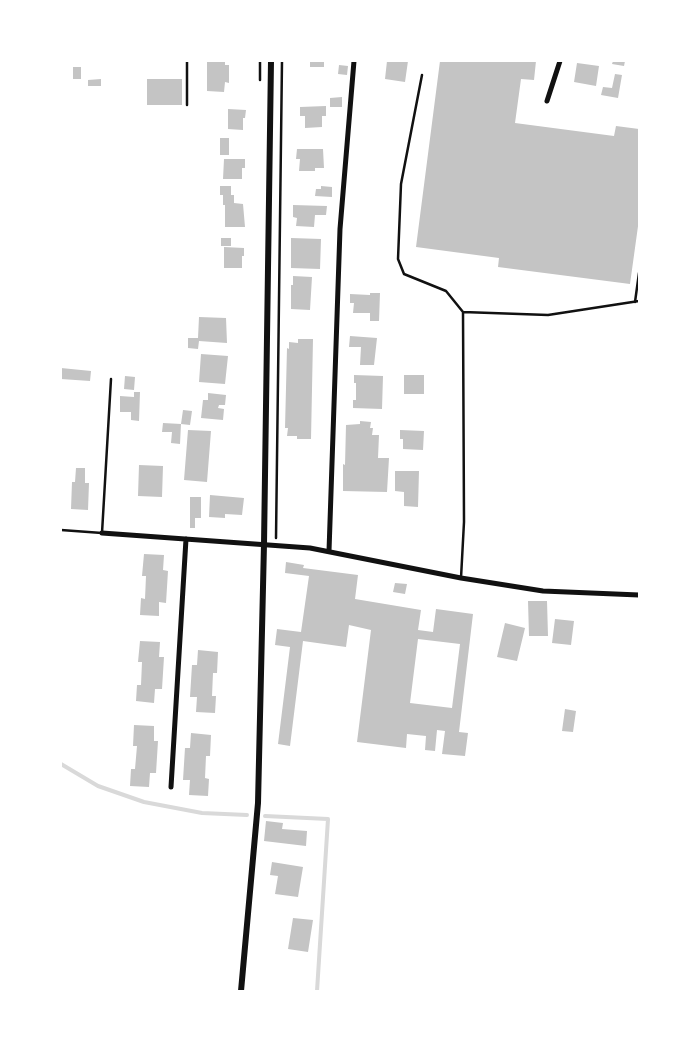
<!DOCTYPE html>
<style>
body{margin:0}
#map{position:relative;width:700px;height:1052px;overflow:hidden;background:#fff;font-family:Barlow,sans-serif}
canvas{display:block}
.frame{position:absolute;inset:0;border:62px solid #fff;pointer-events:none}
</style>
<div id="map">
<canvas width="700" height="1052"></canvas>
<div class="frame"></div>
</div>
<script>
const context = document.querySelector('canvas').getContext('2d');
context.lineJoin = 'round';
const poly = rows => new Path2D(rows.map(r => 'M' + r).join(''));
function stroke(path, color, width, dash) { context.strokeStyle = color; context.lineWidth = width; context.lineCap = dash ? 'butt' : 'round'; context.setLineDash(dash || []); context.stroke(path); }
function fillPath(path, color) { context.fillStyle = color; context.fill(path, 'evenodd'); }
const stream = poly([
 [61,764,98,786,144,802,202,813,247,815],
 [265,816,328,819,317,991]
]);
const building = poly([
 [207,61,225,61,225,65,229,65,229,83,225,82,224,92,207,91],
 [310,61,324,61,324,67,310,67],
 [387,61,408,61,405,82,385,79],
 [440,61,536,61,534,80,521,79,515,123,614,136,616,126,639,129,639,219,630,284,498,267,499,258,416,247],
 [613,61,625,61,624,66,612,64],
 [577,63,599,66,596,86,574,82],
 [339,65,348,66,347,75,338,74],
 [73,67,81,67,81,79,73,79],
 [615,74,622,75,618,98,601,95,603,87,612,88],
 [101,79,101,86,88,86,88,80],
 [147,79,182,79,182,105,147,105],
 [342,97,342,107,330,107,330,98],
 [326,106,326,116,322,116,322,127,305,128,305,116,300,116,300,107],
 [228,109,246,110,245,118,243,118,243,130,228,129],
 [220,138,229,138,229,155,220,155],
 [297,149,323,149,324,168,315,168,315,171,299,171,300,159,296,159],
 [224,159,245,159,245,168,242,168,242,179,223,179],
 [220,186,231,186,231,195,234,195,234,203,243,204,245,227,225,227,225,205,223,205,223,195,220,195],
 [321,186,332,187,332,197,315,196,316,189,321,189],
 [293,205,327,206,326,215,315,215,314,227,296,226,297,218,293,217],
 [221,238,231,238,231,246,221,246],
 [291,238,321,239,320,269,291,268],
 [224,247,244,248,244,256,242,256,242,268,224,268],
 [293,276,312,277,310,310,291,309,291,285,293,285],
 [370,293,380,293,379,321,370,321,370,313,353,313,354,303,350,303,350,294,370,295],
 [199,317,226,318,227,343,199,341,198,349,188,348,188,338,198,338],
 [350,336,377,338,374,365,360,365,361,347,349,347],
 [298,339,313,339,311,439,297,439,297,436,287,436,288,428,285,428,287,348,289,349,289,342,298,343],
 [201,354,228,356,225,384,199,382],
 [61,368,91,371,90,381,61,379],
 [354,375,383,376,382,409,353,408,353,400,356,400,356,383,354,383],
 [404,375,424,375,424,394,404,394],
 [125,376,135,377,134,390,124,389],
 [134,392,140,392,139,421,131,420,131,412,120,412,120,396,134,397],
 [208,393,226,395,225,405,219,405,218,408,224,409,223,420,201,418,203,400,208,400],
 [183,410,192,411,190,425,181,424],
 [360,421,371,422,370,428,373,428,372,435,379,435,378,458,389,458,387,492,343,491,343,464,345,465,346,425,360,424],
 [163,423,181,424,180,444,171,443,172,432,162,432],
 [188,430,211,431,207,482,184,480],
 [400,430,424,431,423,450,403,449,403,439,400,439],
 [139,465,163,466,162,497,138,496],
 [76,468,85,468,85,483,89,483,88,510,71,509,72,482,75,482],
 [395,471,419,471,418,507,404,506,404,492,395,491],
 [210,495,244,498,242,515,225,514,225,518,209,517],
 [190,497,201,497,201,518,195,518,195,528,190,528],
 [144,554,164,555,163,570,168,571,166,603,159,602,159,616,140,615,141,598,145,599,146,576,142,576],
 [286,562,304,565,303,568,358,575,355,599,421,610,418,630,433,632,436,609,473,614,459,732,468,733,465,756,442,754,445,731,437,730,435,751,425,750,426,736,407,734,406,748,357,742,371,630,349,625,346,647,303,641,290,746,278,744,290,647,275,645,277,629,301,632,309,576,285,573],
 [418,639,460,644,452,708,410,703],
 [395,583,407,584,405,594,393,592],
 [528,601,547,601,548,636,529,636],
 [555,619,574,621,571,645,552,643],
 [505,623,525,628,517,661,497,657],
 [140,641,160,642,159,657,164,657,162,689,155,689,154,703,136,701,137,685,141,685,142,662,138,662],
 [198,650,218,652,217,673,213,673,212,696,216,696,215,713,196,712,197,697,190,697,192,665,197,665],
 [565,709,576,711,573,732,562,731],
 [134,725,154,726,154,741,158,741,156,773,150,773,149,787,130,786,131,769,135,769,137,746,133,746],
 [191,733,211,735,210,756,206,756,205,778,209,779,208,796,189,795,190,780,183,780,185,748,190,748],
 [266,821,283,823,282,829,307,831,306,846,264,841],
 [272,862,303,867,298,897,275,894,278,876,270,875],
 [293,918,313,920,308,952,288,949]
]);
const path = poly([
 [260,80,260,61],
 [276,538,282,61]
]);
const service = poly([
 [422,75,401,184,398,259,404,274,446,291,463,312,464,522,461,578],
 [187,105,187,61],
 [635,302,639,273],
 [463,312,548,315,639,301],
 [61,530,102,533,111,379]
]);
const minor = poly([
 [547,101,560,61],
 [102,533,310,548,461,578,543,591,639,595],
 [329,551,340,229,354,61],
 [171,787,186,539]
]);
const tertiary = poly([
 [241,991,258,803,264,544,271,61]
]);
stroke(stream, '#d9d9d9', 4);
fillPath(building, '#c4c4c4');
stroke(path, '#111', 2.5);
stroke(service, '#111', 2.5);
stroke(minor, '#111', 5);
stroke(tertiary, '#111', 6);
</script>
